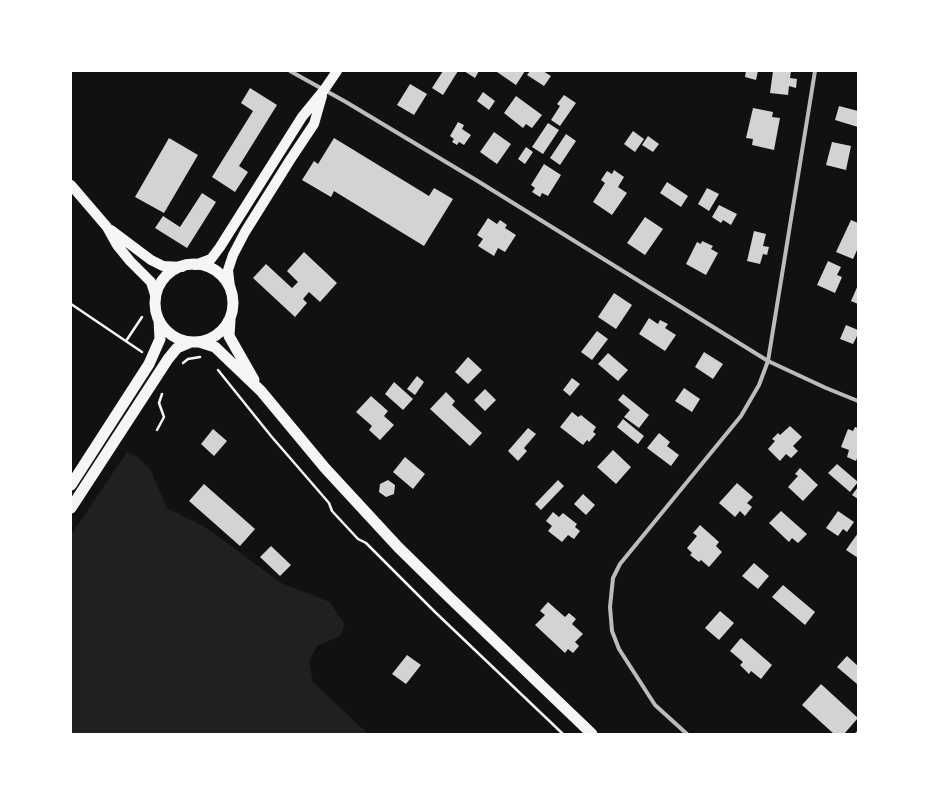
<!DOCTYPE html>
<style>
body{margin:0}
#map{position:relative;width:929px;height:805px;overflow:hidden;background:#111;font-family:Inter,sans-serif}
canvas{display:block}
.frame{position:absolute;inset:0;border:72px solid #fff;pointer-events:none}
</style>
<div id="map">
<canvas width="929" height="805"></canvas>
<div class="frame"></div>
</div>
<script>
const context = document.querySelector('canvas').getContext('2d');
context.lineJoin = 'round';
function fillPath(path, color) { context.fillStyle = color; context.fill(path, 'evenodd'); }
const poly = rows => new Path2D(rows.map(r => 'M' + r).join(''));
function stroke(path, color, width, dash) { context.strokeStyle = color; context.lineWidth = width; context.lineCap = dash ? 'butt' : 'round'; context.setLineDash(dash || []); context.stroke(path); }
const green = poly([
 [127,452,138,457,150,469,167,508,203,526,226,542,281,583,330,602,345,625,340,636,317,646,309,661,313,682,368,734,71,734,71,535]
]);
const building = poly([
 [443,71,458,71,443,95,432,88],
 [464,71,479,71,475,78],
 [497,71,525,71,516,85,497,72],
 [530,71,543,71,551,76,544,86,527,75],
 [746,71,758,71,756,80,745,77],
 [773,71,791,71,790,78,797,79,796,88,789,86,788,95,770,93],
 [410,84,427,94,414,115,397,105],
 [250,88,277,105,239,166,248,172,235,192,212,177,253,111,241,103],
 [483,92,495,101,489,110,477,101],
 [564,95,576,103,560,126,551,120,560,106,557,104],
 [516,96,542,115,532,128,526,124,523,128,504,113],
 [839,106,858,111,858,127,835,120],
 [753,108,773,112,772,117,780,118,774,150,752,145,753,139,746,138],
 [458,122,464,125,462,129,471,135,464,145,459,142,457,145,452,142,454,139,450,136],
 [548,123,559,130,543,154,532,147],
 [633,131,644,139,635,152,624,144],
 [494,132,511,144,497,164,480,152],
 [566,134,576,141,560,165,550,158],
 [648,136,659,144,653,152,642,145],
 [169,138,198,155,164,213,135,197],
 [334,138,429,196,434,188,453,199,424,246,334,191,331,197,302,180,314,161,318,164],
 [832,142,851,146,846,170,826,165],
 [526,147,533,152,525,164,518,159],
 [544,164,561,175,548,196,542,193,540,197,532,192,535,188,531,185],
 [614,170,624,177,618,187,627,193,612,215,593,202,605,183,601,180,607,171,612,174],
 [667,182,688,196,681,207,660,193],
 [707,188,719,194,709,211,698,204],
 [202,193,216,202,187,248,155,228,163,216,180,227],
 [719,205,737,214,731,225,723,220,721,223,712,217],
 [645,217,663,229,645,255,627,243],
 [488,218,497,224,500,220,507,225,505,228,516,235,505,252,498,248,494,256,478,246,483,239,477,235],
 [851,220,858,223,858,248,853,259,836,252],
 [754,231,766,234,763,246,769,247,767,255,763,254,760,264,747,261],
 [702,241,713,246,711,249,718,253,706,275,686,264,697,242,701,244],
 [304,252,337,283,320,302,309,292,303,299,307,303,295,317,253,278,266,264,292,288,298,282,287,271],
 [828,261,841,267,837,275,842,277,835,293,817,285],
 [858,285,858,304,851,301],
 [614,293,632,305,616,329,598,317],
 [649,318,658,324,660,320,668,324,665,328,676,335,665,351,639,334],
 [846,325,858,330,858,334,853,344,840,339],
 [597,331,608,339,592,360,581,352],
 [704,352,723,364,713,379,695,367],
 [608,353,628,370,618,381,598,364],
 [468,357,482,370,468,384,455,372],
 [417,376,424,382,415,395,407,389],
 [572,378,580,384,570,396,563,390],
 [394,382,413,399,403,410,385,394],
 [684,388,700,399,692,412,675,401],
 [485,389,496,400,485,411,474,400],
 [446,392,455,401,452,405,482,433,470,446,430,409],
 [623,394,649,415,639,428,624,417,630,410,618,400],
 [371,396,388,411,384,416,394,425,380,440,369,430,372,426,356,412],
 [572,412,578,417,581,415,596,427,593,432,596,434,589,442,587,440,583,445,560,427],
 [623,419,644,436,638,444,617,427],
 [790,426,802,437,793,446,798,451,791,458,786,454,780,461,768,449,775,441,772,439,778,433,780,435],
 [855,427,858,428,858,455,856,461,847,457,849,450,841,447,848,429,853,431],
 [528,428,536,434,524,448,527,451,518,461,508,451],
 [213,429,227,441,214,456,201,444],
 [659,433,670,442,667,446,679,455,671,466,647,448],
 [613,450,631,467,616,484,597,467],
 [405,457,425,474,413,489,393,472],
 [837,464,858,482,850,492,828,473],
 [800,468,818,485,803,501,788,487,798,476,795,474],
 [388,480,395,485,394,494,386,497,379,492,380,484],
 [558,480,564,486,541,510,535,504],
 [737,483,753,497,747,503,752,507,745,516,740,511,735,517,719,503],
 [204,484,255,529,240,546,189,501],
 [858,487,858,499,852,495],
 [583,494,595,505,586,515,574,504],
 [781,511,807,534,798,543,792,538,789,542,769,523],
 [838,511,854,522,847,532,843,529,838,536,826,528],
 [553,512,559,517,563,513,577,524,575,527,580,531,574,539,568,535,562,542,548,531,552,526,546,521],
 [700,525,719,542,716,546,722,552,709,567,701,560,699,562,690,555,692,553,687,548,697,536,693,533],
 [858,533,858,558,846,550],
 [271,546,291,565,280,576,260,557],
 [754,563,769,576,758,589,742,576],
 [783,585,815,612,805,625,772,597],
 [548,602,565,617,569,613,576,619,572,624,583,634,575,642,579,646,573,653,568,649,565,653,535,625,545,615,540,611],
 [720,611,734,623,719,640,705,628],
 [741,638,772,665,761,679,751,671,749,674,740,665,743,662,730,651],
 [407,655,421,665,406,684,392,674],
 [847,656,858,666,858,682,857,684,837,667],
 [821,684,858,718,844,734,834,734,802,705]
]);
const path = poly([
 [71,304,142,352],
 [126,341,142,317],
 [183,363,188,359,200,357],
 [218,370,271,436,329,503,332,511,358,539,366,543,435,612,563,734],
 [157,430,164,417,159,403,162,394]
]);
const minor = poly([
 [290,71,346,102,476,180,768,361,826,388,858,401],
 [687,734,655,705,619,649,612,631,610,607,613,578,620,564,741,416,759,385,768,361,815,71],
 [857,734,858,733]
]);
const primary = poly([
 [71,185,107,227,117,245,130,261,151,282,156,298],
 [111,230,151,260,163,266,182,267],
 [195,265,211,259,220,247,302,117,324,90,337,71],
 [230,287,228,270,233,255,245,232,290,160,314,124,322,96]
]);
const trunk = poly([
 '155 303a39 39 0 1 1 78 0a39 39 0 1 1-78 0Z',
 [230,320,229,336,254,380],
 [199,342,215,347,261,391,325,468,398,547,449,597,592,734],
 [71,485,149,364,160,339,159,320],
 [71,508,168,359,177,348,191,342]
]);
fillPath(green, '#202020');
fillPath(building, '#d3d3d3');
stroke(path, '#f5f5f5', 2.5);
stroke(minor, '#bcbcbc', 4);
stroke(primary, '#f5f5f5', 10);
stroke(trunk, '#f5f5f5', 11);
</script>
